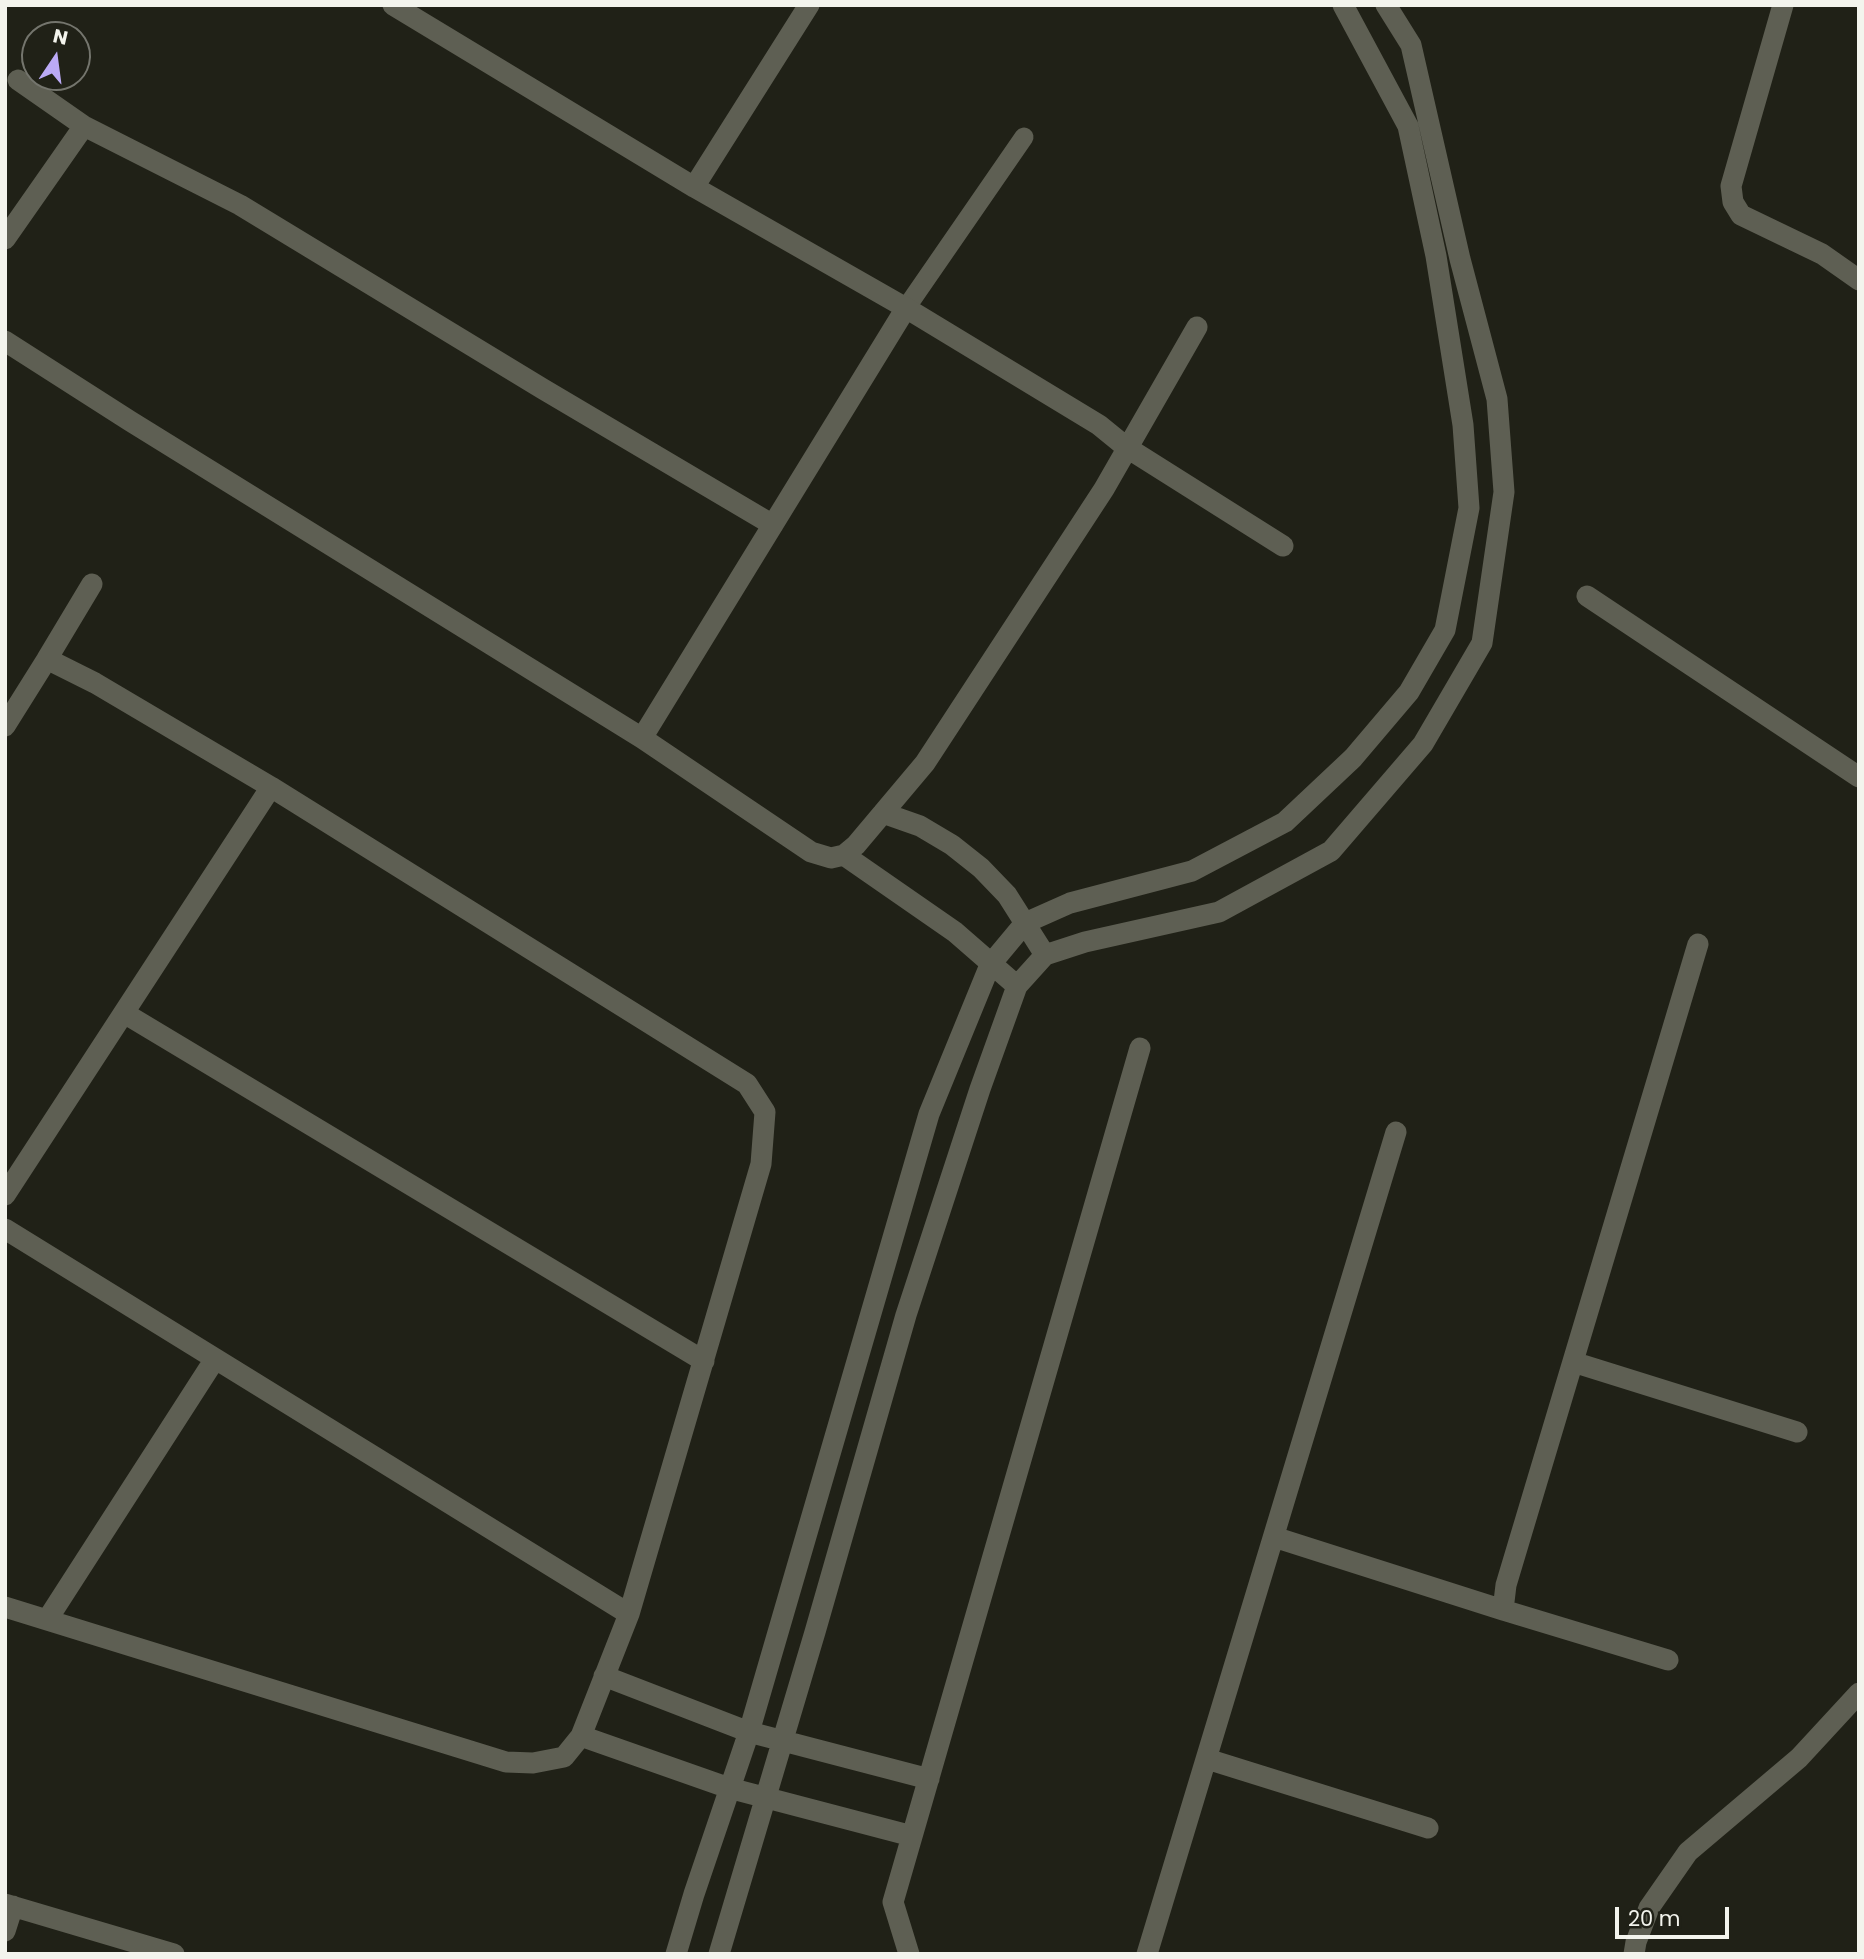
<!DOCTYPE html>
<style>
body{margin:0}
#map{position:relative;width:1864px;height:1959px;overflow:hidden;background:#202117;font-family:Poppins,sans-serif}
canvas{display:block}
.frame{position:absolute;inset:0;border:7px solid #f3f4ed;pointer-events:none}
.north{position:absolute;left:21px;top:21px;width:70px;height:70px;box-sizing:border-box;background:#202117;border:2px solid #74756d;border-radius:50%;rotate:13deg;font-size:19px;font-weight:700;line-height:28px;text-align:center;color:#f3f4ed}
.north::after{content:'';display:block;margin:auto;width:24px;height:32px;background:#bbaaf6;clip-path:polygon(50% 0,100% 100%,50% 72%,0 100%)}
.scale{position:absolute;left:1615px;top:1907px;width:114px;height:32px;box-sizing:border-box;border:4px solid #f3f4ed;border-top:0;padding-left:9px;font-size:21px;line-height:24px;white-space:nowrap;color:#f3f4ed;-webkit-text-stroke:5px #202117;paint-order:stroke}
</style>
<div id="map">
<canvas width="1864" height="1959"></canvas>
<div class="frame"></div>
<div class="north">N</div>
<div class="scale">20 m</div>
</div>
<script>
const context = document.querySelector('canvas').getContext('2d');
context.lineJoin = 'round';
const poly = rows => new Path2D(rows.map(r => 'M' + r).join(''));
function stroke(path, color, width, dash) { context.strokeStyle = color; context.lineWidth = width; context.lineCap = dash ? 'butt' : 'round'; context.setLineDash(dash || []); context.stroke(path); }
const lane = poly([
 [906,308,1024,137]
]);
const street = poly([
 [393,5,694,187,906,308,1099,425,1126,447,1283,546],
 [1783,5,1731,186,1733,202,1741,215,1822,254,1859,280],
 [18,80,84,126],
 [694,187,809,5],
 [5,239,84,126,240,205,543,389,773,525],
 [5,341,130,421,642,738,811,852,831,858,844,855,856,845,925,763,1104,489,1197,327],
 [1587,596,1859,777],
 [47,659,92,584],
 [5,726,47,659,95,683,271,787,747,1084,765,1112,761,1164,629,1614,581,1736,564,1757,533,1763,506,1762,5,1607],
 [642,738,906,308],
 [883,813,920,826,952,845,981,868,1007,895,1045,955],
 [844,855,955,932,1017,986],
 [124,1013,704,1361],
 [5,1195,271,787],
 [5,1229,629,1614],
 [1573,1362,1797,1432],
 [1274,1537,1503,1610,1506,1585,1698,944],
 [1503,1610,1668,1660],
 [47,1620,215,1359],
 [604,1676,749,1732,929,1779],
 [581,1736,729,1788,912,1836],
 [1207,1759,1428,1828],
 [5,1904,174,1954],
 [5,1931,13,1906],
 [676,1954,694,1894,749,1732,929,1114,990,965,1025,923,1070,903,1192,871,1285,822,1353,758,1409,692,1445,630,1469,508,1463,425,1436,256,1408,126,1343,5],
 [719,1954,815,1632,906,1315,980,1089,1017,986,1045,955,1085,942,1219,912,1331,851,1423,744,1482,643,1504,492,1497,399,1460,259,1411,45,1386,5],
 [909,1954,893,1902,1140,1048],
 [1147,1954,1396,1132],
 [1634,1954,1636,1942,1649,1908,1688,1852,1799,1758,1859,1693]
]);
stroke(lane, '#5e5f53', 19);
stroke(street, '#5e5f53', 21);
</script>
